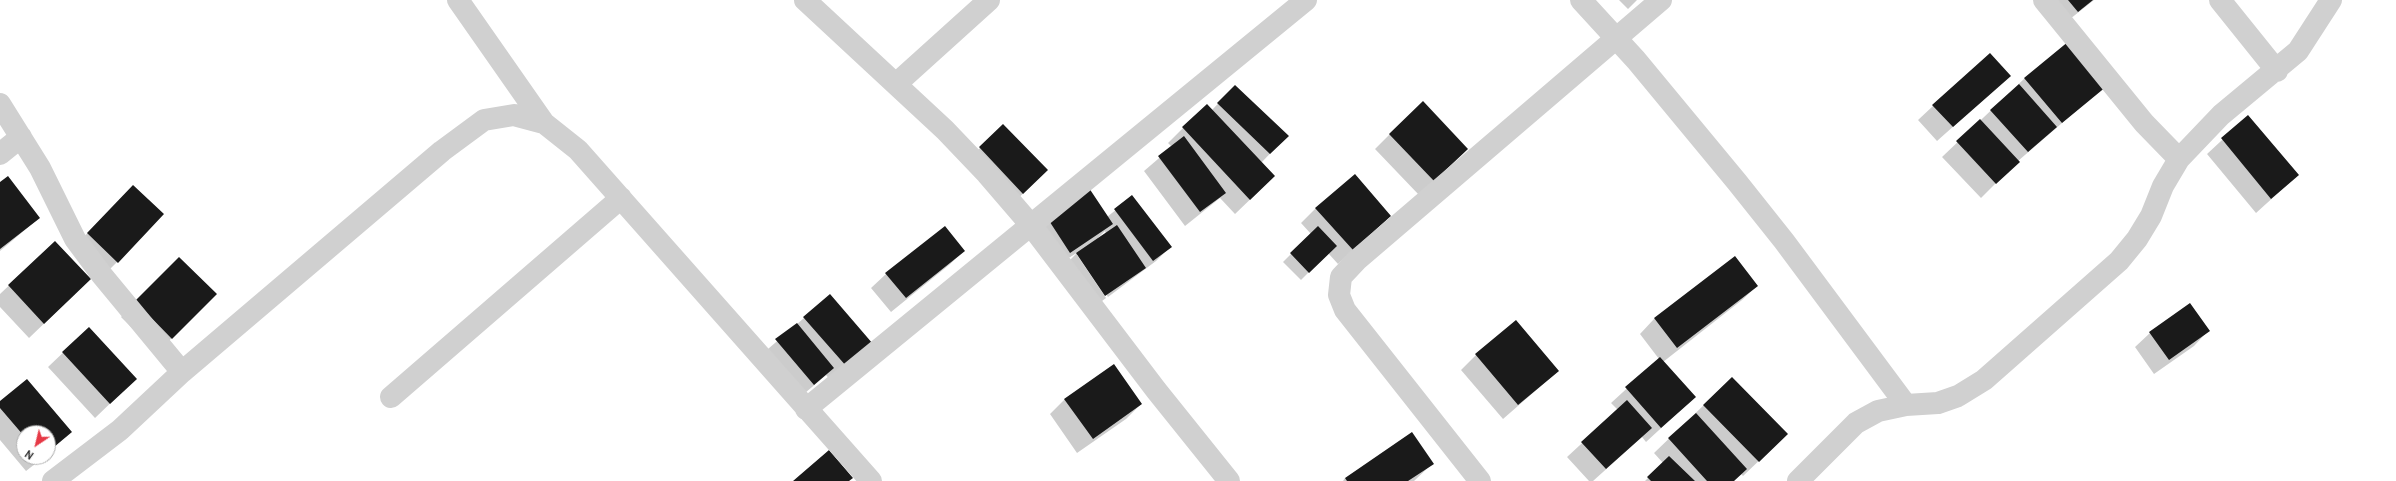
<!DOCTYPE html>
<style>
body{margin:0}
#map{position:relative;width:2396px;height:481px;overflow:hidden;background:#fff;font-family:Overpass,sans-serif}
canvas{display:block}
.north{position:absolute;left:16px;top:425px;width:40px;height:40px;box-sizing:border-box;background:#fff;border:1px solid #adadad;border-radius:50%;rotate:215deg;font-size:11px;font-weight:700;line-height:16px;text-align:center;color:#333}
.north::after{content:'';display:block;margin:auto;width:14px;height:18px;background:#e63946;clip-path:polygon(50% 0,100% 100%,50% 72%,0 100%)}
</style>
<div id="map">
<canvas width="2396" height="481"></canvas>
<div class="north">N</div>
</div>
<script>
const context = document.querySelector('canvas').getContext('2d');
context.lineJoin = 'round';
function fillPath(path, color) { context.fillStyle = color; context.fill(path, 'evenodd'); }
const poly = rows => new Path2D(rows.map(r => 'M' + r).join(''));
function stroke(path, color, width, dash) { context.strokeStyle = color; context.lineWidth = width; context.lineCap = dash ? 'butt' : 'round'; context.setLineDash(dash || []); context.stroke(path); }
const shadow = poly([
 [1619,0,1637,0,1628,9],
 [2054,0,2094,0,2070,19],
 [2010,76,1937,141,1918,120,1933,106],
 [2025,78,2105,86,2018,161,1981,198,1942,157],
 [1235,86,1287,136,1261,163,1259,191,1235,214,1220,198,1185,226,1144,171,1172,147,1168,143,1183,128,1207,105,1212,110],
 [2248,116,2298,175,2256,213,2207,154],
 [1003,125,1032,185,1008,208,965,163],
 [1390,134,1467,149,1419,195,1375,149],
 [0,183,39,218,0,251],
 [1089,189,1107,217,1132,197,1170,247,1156,261,1108,297,1079,255,1077,255,1106,298,1090,310,1062,268,1078,252,1055,267,1032,232],
 [1105,231,1106,234,1097,239],
 [119,201,117,262,102,277,73,248],
 [1316,208,1375,231,1338,264,1328,253,1301,280,1283,262,1311,234,1301,223],
 [55,242,75,294,29,338,0,307,0,294],
 [964,251,949,265,891,312,871,288,886,274],
 [1735,257,1757,286,1742,300,1663,362,1695,397,1646,442,1642,437,1593,481,1589,481,1567,457,1618,410,1611,403,1659,359,1640,334,1654,319],
 [179,259,215,294,157,353,121,317],
 [804,318,872,344,831,381,826,375,798,399,761,355],
 [89,328,121,393,95,418,48,367],
 [2208,331,2194,346,2154,374,2135,347,2150,333],
 [1476,355,1558,371,1503,419,1461,370],
 [1732,378,1787,434,1743,476,1741,474,1733,481,1645,481,1663,463,1654,453],
 [1065,399,1141,404,1126,419,1077,453,1050,414],
 [0,402,70,432,48,453,48,433,24,433,24,457,44,457,26,471,0,440],
 [1432,464,1414,481,1343,481,1345,478]
]);
const building = poly([
 [2068,0,2093,0,2078,12],
 [2069,41,2107,86,2062,123,2024,78],
 [1990,53,2011,76,1953,127,1932,105],
 [2019,84,2057,127,2028,152,1990,110],
 [1235,85,1289,136,1270,154,1217,103],
 [1423,101,1468,149,1434,181,1389,134],
 [1207,104,1275,176,1250,200,1182,127],
 [2248,115,2299,175,2271,199,2221,138],
 [1980,119,2020,162,1996,184,1956,141],
 [1003,124,1048,170,1023,194,979,147],
 [1184,136,1226,193,1200,212,1158,156],
 [1355,174,1391,216,1353,250,1315,208],
 [8,176,40,218,0,249,0,182],
 [133,185,164,214,118,263,87,233],
 [1089,188,1113,224,1070,253,1046,216],
 [1132,195,1172,247,1153,261,1114,209],
 [1117,225,1146,268,1105,296,1076,253],
 [945,226,965,251,906,298,885,273],
 [1318,226,1337,246,1309,273,1290,253],
 [55,241,91,279,44,324,8,285],
 [1735,256,1758,286,1677,348,1654,318],
 [179,257,217,294,172,339,135,301],
 [830,294,873,344,847,367,803,317],
 [2190,303,2210,331,2169,360,2149,332],
 [1516,320,1559,371,1518,405,1475,354],
 [797,323,834,368,814,385,775,339],
 [89,327,137,379,110,404,62,352],
 [1660,357,1696,397,1661,428,1625,387],
 [1114,364,1142,404,1093,439,1064,399],
 [1732,377,1788,434,1759,462,1703,405],
 [27,379,72,432,48,452,48,433,24,433,24,436,0,408,0,401],
 [1627,400,1652,428,1606,469,1581,442],
 [1696,413,1747,469,1734,481,1707,481,1668,438],
 [1412,432,1434,464,1408,481,1347,481,1345,478],
 [829,450,853,478,849,481,793,481],
 [1669,456,1695,481,1651,481,1647,477]
]);
const street = poly([
 [458,0,544,123],
 [805,0,945,130,987,174,1030,224,1156,390,1229,481],
 [1581,0,1636,60,1737,182,1784,241,1906,405],
 [2044,0,2144,123,2179,159],
 [2220,0,2277,71],
 [896,84,989,0],
 [0,104,40,168,75,239,101,274,182,372],
 [0,154,21,137],
 [391,397,621,198],
 [806,409,1306,0],
 [53,481,120,430,182,372,442,151,484,120,514,115,544,123,578,150,871,481],
 [1480,481,1345,310,1339,295,1341,277,1357,260,1661,0],
 [1798,481,1856,423,1878,411,1906,405,1938,403,1958,396,1984,380,2119,261,2137,239,2151,216,2163,186,2179,159,2221,115,2298,51,2331,0]
]);
fillPath(shadow, '#0003');
fillPath(building, '#1a1a1a');
stroke(street, '#d0d0d0', 22);
</script>
